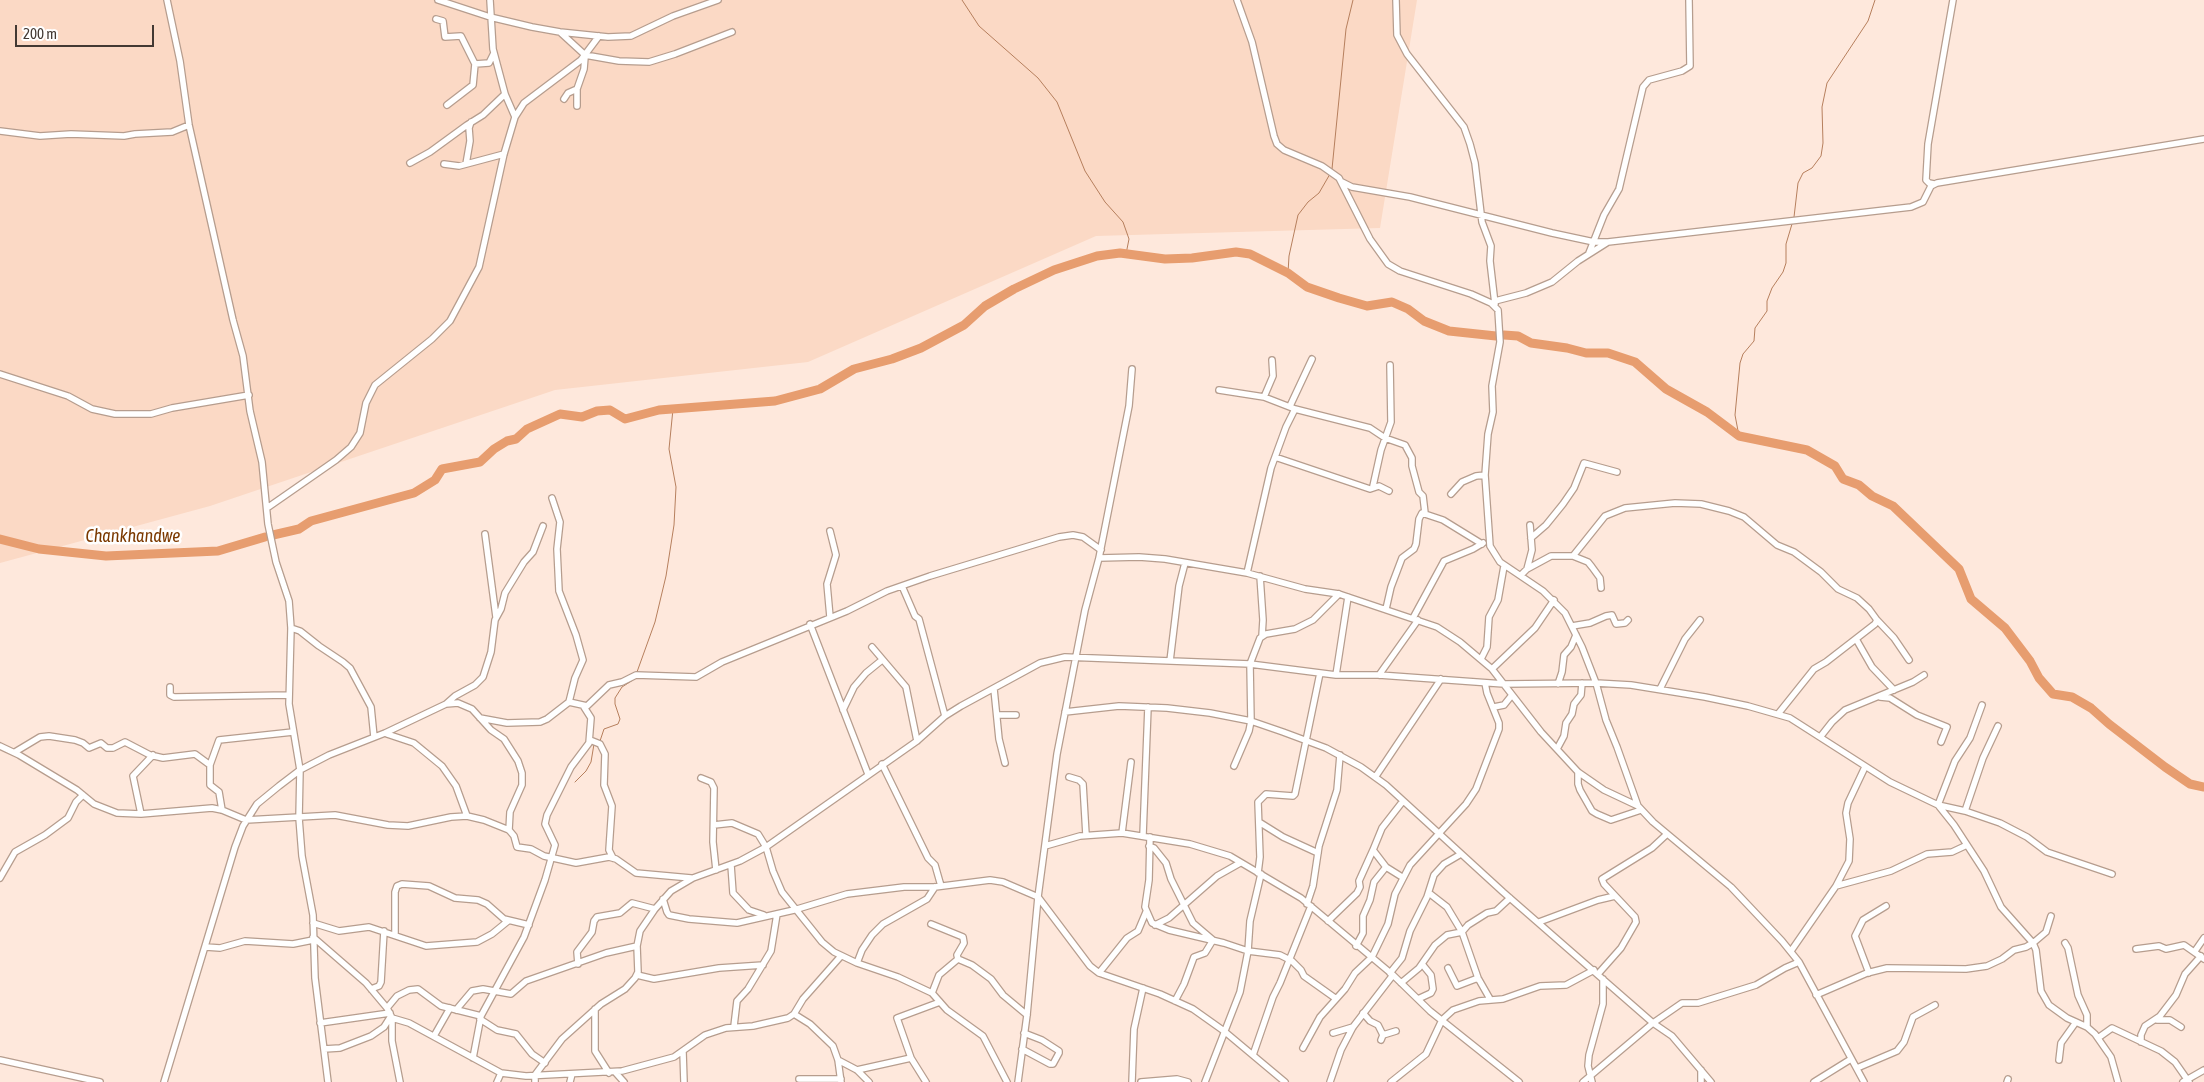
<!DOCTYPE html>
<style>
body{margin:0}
#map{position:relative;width:2204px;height:1082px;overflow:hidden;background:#fee8dc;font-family:"Asap Condensed",sans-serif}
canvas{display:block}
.scale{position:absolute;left:15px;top:25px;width:139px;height:22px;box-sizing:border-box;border:2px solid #433933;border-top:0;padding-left:6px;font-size:15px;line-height:18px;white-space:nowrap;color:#433933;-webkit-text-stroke:4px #fff;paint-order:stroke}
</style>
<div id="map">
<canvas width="2204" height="1082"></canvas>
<div class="scale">200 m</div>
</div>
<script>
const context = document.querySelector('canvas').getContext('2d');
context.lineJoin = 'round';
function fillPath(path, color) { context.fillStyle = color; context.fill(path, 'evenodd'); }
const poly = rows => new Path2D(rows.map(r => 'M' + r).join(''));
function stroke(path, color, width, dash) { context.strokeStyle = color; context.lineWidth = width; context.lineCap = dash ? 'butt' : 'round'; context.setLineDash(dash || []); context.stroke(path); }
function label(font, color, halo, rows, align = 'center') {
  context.font = font + ' "Asap Condensed",sans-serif'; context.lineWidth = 5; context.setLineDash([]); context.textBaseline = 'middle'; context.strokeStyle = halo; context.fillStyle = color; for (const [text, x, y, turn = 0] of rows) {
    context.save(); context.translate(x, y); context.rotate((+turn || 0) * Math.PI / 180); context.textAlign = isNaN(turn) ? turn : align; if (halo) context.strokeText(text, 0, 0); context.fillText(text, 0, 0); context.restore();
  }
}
const built = poly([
 [0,0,1417,0,1380,228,1096,236,808,362,555,390,210,506,0,563]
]);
const stream = poly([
 [962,0,979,26,1038,78,1057,102,1085,171,1105,202,1123,222,1129,239,1126,254],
 [1332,169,1346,29,1353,0],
 [1794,217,1798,183,1803,173,1812,168,1821,156,1823,143,1822,107,1827,83,1868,21,1875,0],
 [1288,273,1289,256,1298,215,1308,202,1319,193,1330,174],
 [1739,436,1735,415,1740,363,1743,354,1754,341,1755,328,1767,311,1767,301,1772,288,1783,272,1786,263,1786,244,1792,224],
 [637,672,655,622,666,576,674,525,676,487,669,449,673,409],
 [600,741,604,729,618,724,620,719,615,704,615,698,622,687,633,680],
 [575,782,586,771,591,762,594,744]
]);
const river = poly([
 [1504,335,1518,336,1531,343,1567,348,1586,353,1608,353,1635,362,1666,389,1707,412,1739,436,1807,450,1835,466,1843,479,1859,485,1872,496,1893,506,1959,569,1971,599,2005,628,2030,661,2039,678,2053,694,2072,697,2091,708,2109,724,2165,767,2190,784,2204,787],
 [273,535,299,529,311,521,414,493,435,480,442,469,480,462,494,449,507,441,516,439,527,429,560,414,582,417,597,411,610,410,625,419,659,410,775,401,820,389,854,369,892,359,921,348,964,325,985,306,1014,289,1054,270,1097,256,1120,253,1165,259,1192,258,1236,252,1250,254,1288,273,1307,287,1339,298,1367,306,1392,302,1408,309,1424,321,1449,331,1496,336],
 [0,539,39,549,106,556,218,551,265,537]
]);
const minor = poly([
 [167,0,180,61,189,125,233,320,243,356,250,411,262,462,268,524,276,562,289,601,291,628,289,704,300,770,299,818,302,856,313,915,315,978,328,1082],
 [438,0,490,17,532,27,560,32,608,37,631,36,673,16,718,0],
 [490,0,493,49,505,94,515,117],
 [1237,0,1252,42,1274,136,1277,144,1284,150,1322,166,1339,178,1370,239,1388,264,1400,271,1471,294,1491,303,1498,310,1500,342,1492,386,1493,412,1488,434,1485,475,1490,546,1500,562,1543,591,1565,613,1582,647,1596,683,1606,720,1617,747,1638,806],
 [1396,0,1397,35,1407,54,1464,127,1470,144,1475,163,1482,222,1491,246,1490,261,1495,304],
 [436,19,443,21,445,37,461,36,475,64],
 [561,33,585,55,619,61,649,62,675,54,732,32],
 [564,99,568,93,577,89],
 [447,105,473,85,475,64,489,63,494,53],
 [577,106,577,89,584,69,585,57],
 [0,131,40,136,71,134,124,136,135,134,172,132,189,125],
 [410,163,430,152,467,125,483,115,505,94],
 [444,164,459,166,504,154],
 [466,164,470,141,469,128,471,122],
 [1342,182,1352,187,1410,197,1552,233,1594,242,1608,242],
 [1934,184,1929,183,1926,180,1928,144,1953,0],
 [1589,253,1604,215,1619,189,1643,87,1649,80,1682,71,1690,66,1689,0],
 [1495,301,1526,293,1552,282,1578,261,1608,242,1911,207,1923,202,1931,186,1937,183,2204,139],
 [0,374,68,396,92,409,115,414,151,414,172,408,249,395],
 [1219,390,1264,397,1295,409,1370,428,1385,438,1405,445,1412,458,1412,466,1419,492,1423,496,1425,513],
 [1264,397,1273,376,1272,360],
 [1290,406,1312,359],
 [1275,457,1370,489,1379,486,1389,491],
 [1373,486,1381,450,1391,422,1390,365],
 [1451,494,1462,482,1476,476,1485,475],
 [552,498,560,522,557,549,559,591,576,635,583,660,575,678,569,702],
 [267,508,336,460,351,447,360,433,366,403,375,385,432,339,450,321,479,267,504,154,515,117,524,103,581,60,599,36],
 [830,531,836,555,827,584,830,617],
 [485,534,496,617],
 [1531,538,1546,525,1563,504,1574,488,1584,463,1617,472],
 [1573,556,1588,562,1592,567,1600,578,1601,588],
 [1099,558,1139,557,1165,559,1247,573,1305,589,1339,594,1437,627,1460,642,1492,669,1541,732,1578,772,1604,790,1638,806,1653,822,1731,887,1782,941,1799,962,1864,1082],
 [1527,569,1532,550,1530,525],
 [1247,573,1271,468,1286,427,1295,409],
 [1521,575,1527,569,1551,556,1573,556,1605,516,1625,508,1675,503,1701,504,1729,511,1744,517,1777,545,1794,552,1821,572,1838,589,1857,598,1869,609,1877,620,1875,624,1826,662,1814,669,1778,714],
 [1260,576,1263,620,1262,636],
 [902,586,915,616,919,619,945,716],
 [1386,609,1391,587,1402,558,1414,549,1416,544,1419,519,1422,513,1443,520,1482,544],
 [1413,618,1444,561,1473,549,1483,543],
 [1877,620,1894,638,1909,660],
 [810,624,868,774],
 [1572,626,1590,623,1606,616,1612,615,1616,624,1625,623,1628,620],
 [291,628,300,631,319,646,343,662,350,668,371,707,374,737],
 [1856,639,1872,667,1894,690],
 [872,647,906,687,917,741],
 [1481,659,1487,647,1489,617,1498,600,1504,566],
 [1170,661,1179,586,1185,563],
 [1492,669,1535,628,1554,600],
 [1336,675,1348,597],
 [1379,675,1418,620],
 [1558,684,1562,672,1564,655,1571,647,1576,635],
 [170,687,170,695,174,697,288,695],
 [994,689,999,739,1005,763],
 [1660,689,1685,639,1700,620],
 [1880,697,1890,698,1917,715,1947,727,1941,742],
 [446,704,455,696,475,685,483,677,491,652,495,620,501,609,505,593,524,562,533,552,543,526],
 [1982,705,1970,738,1955,761,1938,805,1965,811,2000,823,2027,837,2047,852,2112,874],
 [1494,707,1504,705,1512,695],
 [843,710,854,687,866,673,882,660],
 [1065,712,1119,706,1167,708,1210,713,1251,721,1283,732,1326,748,1361,767,1386,785,1503,892,1653,1023,1672,1036,1711,1082],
 [998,715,1016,715],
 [480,718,507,723,540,722,547,719,569,702,587,706,609,685,622,682,636,675,696,677,722,662,847,611,887,591,930,576,1059,537,1073,535,1083,537,1101,550],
 [387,734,414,743,442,766,456,786,467,816],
 [1821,736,1832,722,1845,710,1913,682,1924,675],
 [590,740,600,744,605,754,604,785,612,806,609,850,613,858],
 [0,746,19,755,77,790,94,804,117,813,141,814,212,808,222,810,246,820,335,815,388,825,408,826,451,817,467,816,484,820,509,830,514,836,517,847,531,849,544,856,576,863,609,857,616,859,636,873,691,878],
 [1557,749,1564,736,1566,723,1572,714,1574,704,1581,695,1582,683],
 [15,752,40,737,49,736,75,740,83,743,89,748,101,743,107,748,113,748,125,742,150,755,163,758,195,754,210,765,219,740,293,732],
 [882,764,928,858,935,865,941,886],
 [210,765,210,785,219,792,222,810],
 [1234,766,1249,731,1251,721,1250,664,1260,638,1266,634,1295,629,1313,620,1339,594],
 [1578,772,1578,784,1580,790,1592,811,1597,814,1611,820,1641,810],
 [1376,776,1441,679],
 [1069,777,1079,780,1083,784,1086,835],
 [701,778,711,782,714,788,713,842,716,870],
 [1965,811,1983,758,1998,726],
 [141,814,133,776,153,755],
 [1259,822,1283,837,1318,853],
 [714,825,732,823,758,834,766,847,773,871,782,892,822,942,834,952,857,963,898,977,932,993,947,1010,983,1036,1007,1082],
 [1122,833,1131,762],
 [1143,835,1148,707],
 [1150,837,1149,880,1145,907,1152,923,1169,930,1224,943,1248,951,1280,955,1292,961,1301,970,1304,976,1335,998],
 [1045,846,1080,836,1122,833,1190,844,1230,856,1301,898,1393,975,1430,1011,1519,1082],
 [1149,846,1154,848,1166,863,1171,879,1193,923,1213,940,1205,953,1194,957,1184,984,1175,1001],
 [731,865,733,893,749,910,764,915],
 [1258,873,1260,857,1258,802,1266,794,1293,796,1295,794,1320,673],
 [1402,877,1386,867,1373,850,1382,828,1403,801],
 [0,878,15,852,45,835,68,818,76,802,83,795],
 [1836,886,1849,861,1850,839,1846,813,1848,803,1865,767],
 [663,899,667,912,669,915,689,919,737,923,794,910,847,894,904,887,935,887,990,880,1003,882,1038,897,1090,966,1099,973,1160,994,1193,1009,1224,1031,1285,1082],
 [1307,904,1313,886,1319,846,1337,790,1340,755],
 [1328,921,1357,893,1360,887,1359,881,1373,850],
 [1539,922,1598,900,1615,896],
 [313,923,339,931,369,927,426,946,477,942,492,934,508,921],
 [931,924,963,937,964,943,957,955,958,959],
 [1155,925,1169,918,1217,876,1240,863],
 [395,935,395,892,397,886,402,884,429,886,455,898,478,900,487,904,504,919,529,925],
 [313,937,366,983,387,1008,392,1018,409,1023,501,1073,526,1076,622,1071,674,1057,705,1035,726,1028,753,1026,788,1018,794,1014,803,999,841,956],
 [2065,943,2068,948,2078,995,2087,1015,2087,1027],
 [1356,946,1363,933,1363,916,1370,900,1374,882,1386,867],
 [206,947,220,948,245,941,293,944,313,940],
 [2136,949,2159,946,2166,949,2184,945,2204,959],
 [1791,951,1836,886,1891,871,1927,854,1952,852,1967,845],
 [2195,951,2204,938],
 [857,963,862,950,872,935,883,924,927,899,935,887],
 [578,964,577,952,592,932,594,921,597,917,620,913,632,903,655,909],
 [1448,968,1457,986,1478,978],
 [1099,973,1127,938,1138,931,1146,912],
 [1390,973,1402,958,1410,931,1427,897,1434,875,1444,864,1461,854],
 [1869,973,1855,936,1863,920,1886,906],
 [1598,974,1621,948,1636,922,1635,917,1604,884,1602,879,1652,848,1667,834],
 [637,975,654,979,719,968,763,965],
 [1401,983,1419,968,1435,945,1447,935,1462,932,1447,907,1429,893],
 [371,989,379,986,381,982,384,931],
 [932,993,939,975,958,959,972,965,991,979,1003,995,1027,1015],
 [1816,995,1867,973,1887,968,1966,969,1987,966,2002,959,2014,950,2026,947,2033,943,2046,932,2051,916],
 [1418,999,1431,993,1433,989,1431,975,1422,964],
 [1490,999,1478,978,1462,932,1468,925,1487,913,1496,911,1510,898],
 [387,1008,397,996,409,990,418,989,441,1006,481,1016],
 [595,1009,595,1051,609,1073],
 [456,1010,472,991,483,989,511,994,526,981,606,953,637,946],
 [1363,1013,1370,1021,1378,1025,1383,1035,1381,1040],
 [794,1014,810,1024,833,1046,838,1060,841,1082],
 [392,1018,392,1041,400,1082],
 [480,1019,497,1030,516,1034,532,1054,545,1063],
 [2157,1020,2170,1020,2181,1027],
 [320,1023,390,1013],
 [734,1026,737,1001,748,989,771,951,777,914],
 [1333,1033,1353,1027],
 [1383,1035,1396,1031],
 [434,1036,450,1008],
 [2098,1038,2112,1028,2161,1051,2175,1062,2189,1082],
 [2141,1042,2141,1035,2145,1026,2160,1016,2176,995,2185,974,2201,956],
 [1303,1048,1320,1017,1345,989,1355,973,1372,957,1388,924,1395,894,1410,865,1466,804,1476,789,1499,729,1499,723,1487,693,1485,683],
 [324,1049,340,1048,371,1036,384,1027,391,1016],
 [1022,1049,1050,1064,1053,1064,1059,1053,1059,1051,1042,1040,1024,1033],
 [683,1052,684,1082],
 [1253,1055,1273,997,1280,983,1311,906],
 [473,1058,481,1016,524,937,545,880,555,845,545,824,547,815,571,767,589,743,591,718,584,707],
 [0,1060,100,1082],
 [838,1060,857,1070,869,1082],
 [2059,1060,2061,1043,2076,1022],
 [1857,1068,1897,1051,1904,1042,1913,1017,1935,1005],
 [857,1070,911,1058],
 [615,1072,624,1082],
 [799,1079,841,1079],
 [164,1082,235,847,243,826,257,804,279,786,300,770,329,755,385,733,446,704,458,703,472,709,491,730,504,739,518,761,522,773,522,785,510,812,509,830],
 [497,1082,501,1073],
 [535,1082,535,1075,562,1039,601,1004,625,989,635,978,638,972,637,946,640,931,655,909,671,891,693,878,740,861,766,847,917,741,945,716,961,706,1040,663,1065,657,1250,664,1336,675,1379,675,1504,684,1596,683,1631,685,1705,697,1748,706,1790,718,1890,782,1938,805,1954,825,1984,871,2001,907,2033,943,2036,950,2041,991,2049,1005,2067,1018,2087,1027,2095,1034,2111,1057,2118,1082],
 [570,1082,572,1074],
 [926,1082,911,1058,897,1018,940,1002],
 [1018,1082,1027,1015,1038,897,1057,754,1085,610,1099,558,1129,406,1132,369],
 [1132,1082,1134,1029,1143,988],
 [1141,1082,1177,1079,1188,1082],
 [1205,1082,1240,992,1248,951,1250,921,1261,874],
 [1330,1082,1341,1050,1353,1027,1393,975],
 [1391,1082,1426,1054,1442,1020,1453,1010,1479,1001,1503,999,1540,986,1566,985,1594,970],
 [1583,1082,1653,1023,1682,1003,1698,1003,1756,985,1785,968,1799,962],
 [1592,1082,1588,1066,1589,1055,1603,1004,1603,979],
 [1701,1082,1701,1070],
 [1814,1082,1851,1059],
 [2007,1082,2008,1079],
 [2183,1082,2204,1070]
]);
const waterNames = [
 ["Chankhandwe",133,536]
];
fillPath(built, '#fbd9c5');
stroke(stream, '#b67f5d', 1);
stroke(river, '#e79d6f', 9);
stroke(minor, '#b69d8e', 8);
stroke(minor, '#fff', 5.5);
label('italic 18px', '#7b3900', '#fff', waterNames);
</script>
